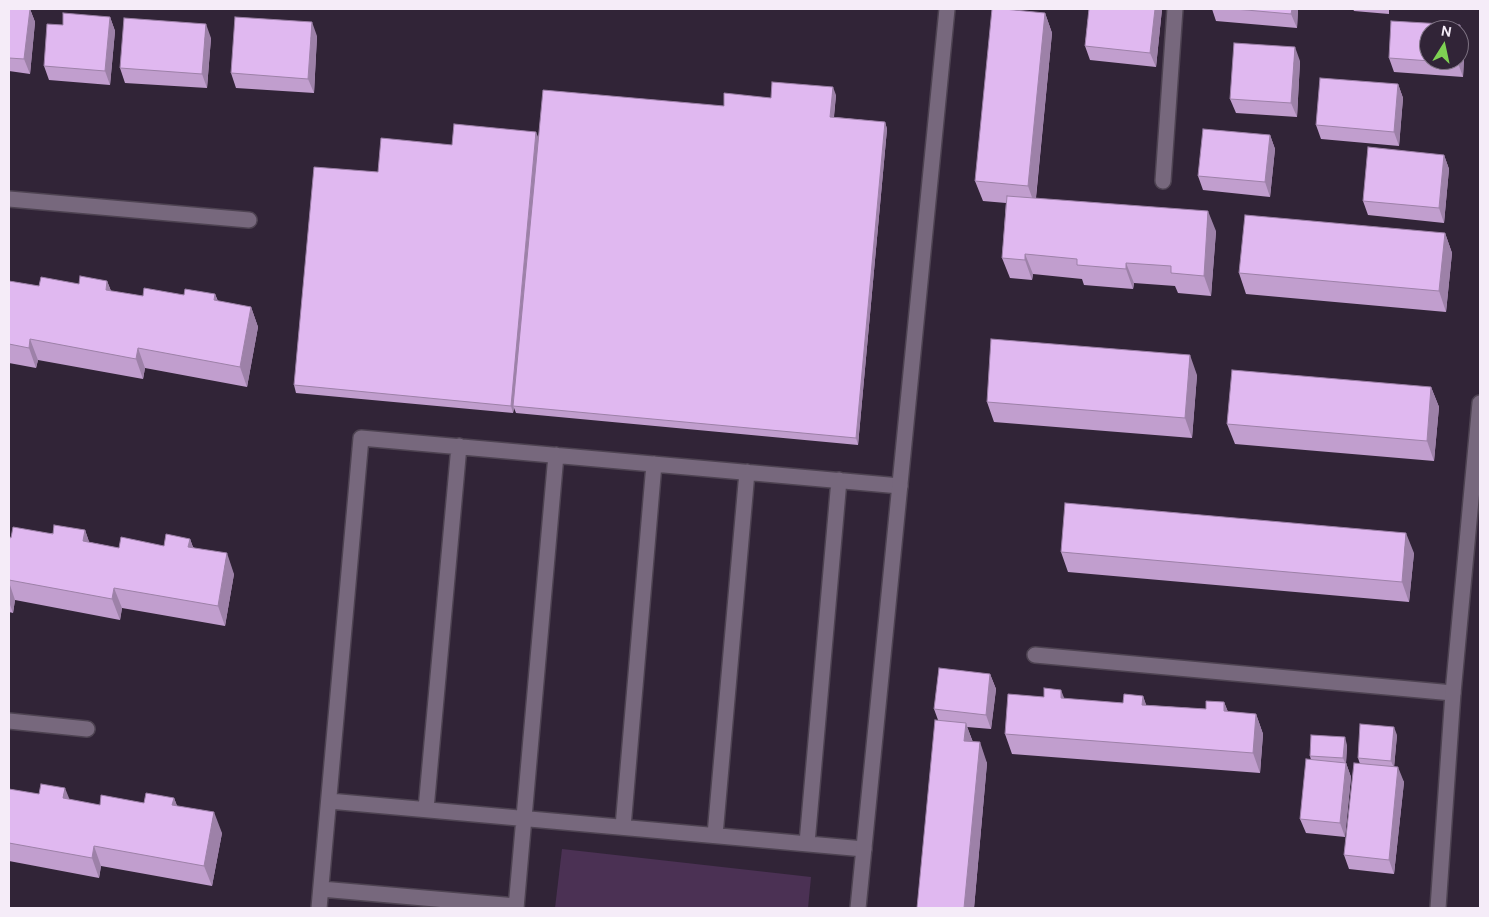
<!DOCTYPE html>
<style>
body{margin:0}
#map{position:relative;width:1489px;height:917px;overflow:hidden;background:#312437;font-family:"DM Sans",sans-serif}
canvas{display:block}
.frame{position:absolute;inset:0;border:10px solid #f5ecf8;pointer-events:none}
.north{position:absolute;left:1419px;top:20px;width:50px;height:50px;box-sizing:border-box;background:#312437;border:1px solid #7f7484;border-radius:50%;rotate:10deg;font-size:14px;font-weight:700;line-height:20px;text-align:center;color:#f5ecf8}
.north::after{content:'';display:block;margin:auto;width:18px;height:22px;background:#7ed153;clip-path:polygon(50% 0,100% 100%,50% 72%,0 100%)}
</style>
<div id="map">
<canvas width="1489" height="917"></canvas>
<div class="frame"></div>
<div class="north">N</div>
</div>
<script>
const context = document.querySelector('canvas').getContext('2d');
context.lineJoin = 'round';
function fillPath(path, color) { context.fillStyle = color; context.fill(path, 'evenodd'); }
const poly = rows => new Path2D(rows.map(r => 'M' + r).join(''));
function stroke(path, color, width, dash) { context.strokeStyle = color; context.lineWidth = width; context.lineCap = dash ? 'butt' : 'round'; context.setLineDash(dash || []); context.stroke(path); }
const green = poly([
 [562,849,811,877,808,908,555,908]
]);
const lane = poly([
 [9,199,249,220],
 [1035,655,1453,693],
 [9,721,87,729],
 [329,801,864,849],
 [426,809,459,446],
 [623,827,654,464],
 [715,835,747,472],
 [807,843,839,480],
 [321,889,516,906],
 [319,908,361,438,900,486],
 [516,908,556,455]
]);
const street = poly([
 [1163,181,1175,9],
 [858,908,947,9],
 [1438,908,1453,693,1480,403]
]);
const wall = poly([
 [9,9,30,9,35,22,30,74,9,71],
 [1089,9,1162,9,1156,67,1090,60,1085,46],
 [1212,9,1298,9,1297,28,1216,21],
 [1353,9,1389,9,1389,14,1354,11],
 [1045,13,1052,33,1036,198,1216,231,1211,296,1178,293,1175,286,1134,283,1133,289,1084,285,1082,279,1033,274,1032,280,1010,278,1002,258,1006,203,983,201,975,181],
 [110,17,115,31,110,85,49,80,44,66,63,25],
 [317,36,314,93,236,88,231,73],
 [211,38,207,88,125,83,120,68],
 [1465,39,1463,77,1394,72,1389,58],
 [1300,61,1297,117,1236,113,1230,99],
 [1398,84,1403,98,1399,146,1321,139,1316,125],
 [836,95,834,117,885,122,887,129,858,445,516,413,514,408,513,413,296,393,294,385,378,172,452,145,538,137,724,106,771,98],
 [1270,135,1275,149,1270,197,1203,190,1198,176],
 [1444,155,1449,169,1444,223,1368,215,1363,201],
 [1445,233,1452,253,1446,312,1246,294,1239,273],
 [9,281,39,286,79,284,107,281,111,291,143,296,215,294,218,301,251,307,258,327,247,387,145,368,143,379,38,360,36,368,9,363],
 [1197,375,1192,438,994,422,987,402],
 [1431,387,1439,407,1434,461,1235,444,1227,424],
 [85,530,89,542,119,548,164,546,190,539,193,547,234,574,225,626,122,608,120,620,15,600,13,613,9,612,9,537],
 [1061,552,1414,553,1409,602,1068,572],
 [990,674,996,689,991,729,967,727,973,742,987,763,974,908,917,908,938,720,934,709],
 [1143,696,1146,705,1206,709,1224,702,1228,712,1256,714,1263,734,1260,773,1012,754,1005,734,1064,699,1123,703],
 [1397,735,1394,767,1404,782,1394,874,1349,869,1344,855,1360,764,1358,758],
 [1347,745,1346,763,1351,777,1345,837,1306,833,1300,819,1311,760,1310,756],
 [9,789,100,805,144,803,174,798,177,806,222,833,212,886,101,866,99,878,9,861]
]);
const shadedWall = poly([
 [30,9,35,22,30,74,24,59],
 [1155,9,1162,9,1156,67,1150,53],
 [1292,9,1298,9,1297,28,1291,14],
 [1045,13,1052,33,1035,206,1028,186],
 [110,17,115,31,110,85,105,71],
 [312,22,317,36,314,93,308,79],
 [206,24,211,38,207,88,202,74],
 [1460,25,1465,39,1463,77,1458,63,1458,60,1459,60],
 [1295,47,1300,61,1297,117,1291,103],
 [1398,84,1403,98,1399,146,1394,132],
 [833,87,836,95,833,124,830,117],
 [885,122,887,129,858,445,856,438],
 [536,132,539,139,513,406,514,408,513,413,511,406],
 [1270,135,1275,149,1270,197,1265,182],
 [1444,155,1449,169,1444,223,1439,208],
 [1208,211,1216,231,1211,296,1204,276],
 [1445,233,1452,253,1446,312,1439,291],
 [1025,254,1033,274,1032,280,1025,260],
 [1126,263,1134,283,1133,289,1126,269],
 [107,281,115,301,106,290],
 [215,294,222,314,214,300],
 [251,307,258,327,247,387,240,367],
 [30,339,38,360,36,368,29,348],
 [138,348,145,368,143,379,136,359],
 [1190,355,1197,375,1192,438,1185,418],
 [1431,387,1439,407,1434,461,1427,441],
 [85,530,92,550,83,541],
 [1406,533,1414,553,1409,602,1402,582],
 [190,539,197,559,188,547],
 [227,553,234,574,225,626,218,606],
 [9,582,15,600,13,613,9,602],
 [114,588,122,608,120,620,112,599],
 [990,674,996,689,991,729,986,715],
 [1061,690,1069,710,1061,698],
 [1143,696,1150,716,1142,705],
 [1224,702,1232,722,1224,711],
 [1256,714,1263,734,1260,773,1253,753],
 [966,723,973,743,964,741],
 [1394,727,1397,735,1394,768,1391,761],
 [1345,737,1347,745,1346,763,1351,777,1345,837,1340,823,1346,765,1343,758],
 [980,742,987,763,974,908,964,908],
 [1398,767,1404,782,1394,874,1389,860],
 [65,788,73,808,63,798],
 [174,798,182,818,172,805],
 [214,812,222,833,212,886,204,866],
 [94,846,101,866,99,878,92,858]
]);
const building = poly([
 [9,9,30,9,24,59,9,58,9,9],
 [992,9,1004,9,1045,13,1028,186,975,181,992,9],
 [1089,9,1155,9,1150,53,1085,46,1089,9],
 [1235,9,1292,9,1291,14,1235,9],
 [63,13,110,17,105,71,44,66,47,24,63,25,63,13],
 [235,17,312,22,308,79,231,73,235,17],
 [124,18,206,24,202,74,120,68,124,18],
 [1391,21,1460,25,1459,40,1459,30,1429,30,1429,60,1458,60,1458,63,1389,58,1391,21],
 [1234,43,1295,47,1291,103,1230,99,1234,43],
 [1320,78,1398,84,1394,132,1316,125,1320,78],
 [772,82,833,87,830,117,885,122,856,438,513,406,543,90,724,106,724,93,771,98,772,82],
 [454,124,536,132,511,406,294,385,314,167,378,172,381,138,452,145,454,124],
 [1203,129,1270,135,1265,182,1198,176,1203,129],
 [1368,147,1444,155,1439,208,1363,201,1368,147],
 [1007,196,1208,211,1204,276,1171,273,1171,266,1126,263,1126,269,1077,265,1077,259,1025,254,1025,260,1002,258,1007,196],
 [1245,215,1445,233,1439,291,1239,273,1245,215],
 [80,276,107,281,106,290,143,296,144,288,184,295,185,289,215,294,214,300,251,307,240,367,138,348,136,359,30,339,29,348,9,344,9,281,39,286,41,277,79,284,80,276],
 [991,339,1190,355,1185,418,987,402,991,339],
 [1232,370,1431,387,1427,441,1227,424,1232,370],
 [1065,503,1406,533,1402,582,1061,552,1065,503],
 [54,525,85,530,83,541,119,548,121,537,164,546,166,534,190,539,188,547,227,553,218,606,114,588,112,599,9,580,9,537,11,538,13,527,53,534,54,525],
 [939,668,990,674,986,715,934,709,939,668],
 [1044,688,1061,690,1061,698,1123,703,1124,694,1143,696,1142,705,1206,709,1206,701,1224,702,1224,711,1256,714,1253,753,1005,734,1008,694,1044,697,1044,688],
 [935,720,966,723,964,741,980,742,964,908,917,908,935,720],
 [1360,724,1394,727,1391,761,1358,758,1360,724],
 [1311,735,1345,737,1343,758,1310,756,1311,735],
 [1306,759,1346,763,1340,823,1300,819,1306,759],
 [1354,763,1398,767,1389,860,1344,855,1354,763],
 [41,784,65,788,63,798,100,805,101,795,144,803,146,793,174,798,172,805,214,812,204,866,94,846,92,858,9,843,9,789,39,794,41,784]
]);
fillPath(green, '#4b3154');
stroke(lane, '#4e4352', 18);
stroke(street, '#4e4352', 18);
stroke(lane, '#77687d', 15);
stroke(street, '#77687d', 15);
fillPath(wall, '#c19ece');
fillPath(shadedWall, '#9d81a8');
fillPath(building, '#e0b8f0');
stroke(building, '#9d81a8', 1);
</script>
